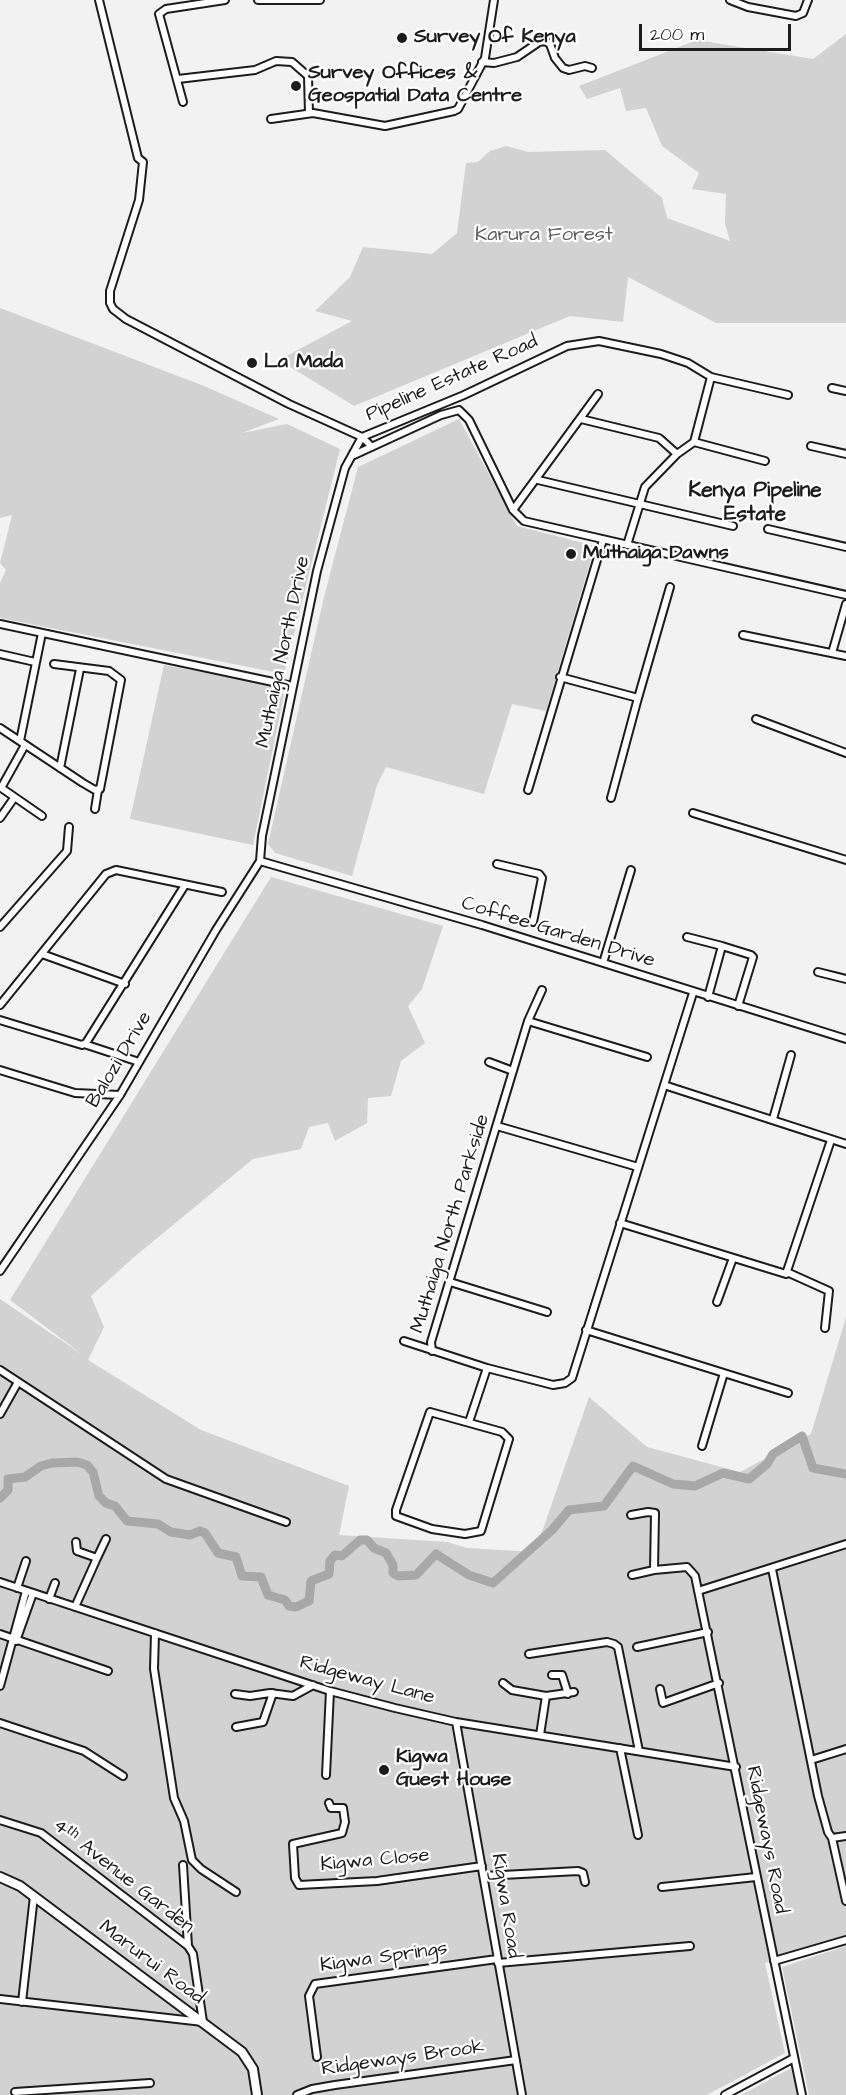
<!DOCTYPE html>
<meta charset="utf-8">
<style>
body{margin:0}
#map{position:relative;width:846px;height:2095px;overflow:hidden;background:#f2f2f2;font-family:"Architects Daughter",sans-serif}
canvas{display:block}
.scale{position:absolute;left:639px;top:24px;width:152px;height:27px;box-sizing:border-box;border:3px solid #1c1c1c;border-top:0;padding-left:8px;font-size:18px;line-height:21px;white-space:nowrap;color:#1c1c1c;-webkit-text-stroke:4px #fff;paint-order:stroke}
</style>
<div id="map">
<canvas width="846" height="2095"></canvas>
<div class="scale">200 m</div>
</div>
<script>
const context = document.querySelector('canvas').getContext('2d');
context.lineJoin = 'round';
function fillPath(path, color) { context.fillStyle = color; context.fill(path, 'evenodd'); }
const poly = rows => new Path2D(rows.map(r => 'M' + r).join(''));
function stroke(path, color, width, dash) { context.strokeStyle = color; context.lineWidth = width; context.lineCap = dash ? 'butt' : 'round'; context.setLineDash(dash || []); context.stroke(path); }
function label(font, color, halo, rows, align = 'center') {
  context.font = font + ' "Architects Daughter",sans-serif'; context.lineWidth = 4.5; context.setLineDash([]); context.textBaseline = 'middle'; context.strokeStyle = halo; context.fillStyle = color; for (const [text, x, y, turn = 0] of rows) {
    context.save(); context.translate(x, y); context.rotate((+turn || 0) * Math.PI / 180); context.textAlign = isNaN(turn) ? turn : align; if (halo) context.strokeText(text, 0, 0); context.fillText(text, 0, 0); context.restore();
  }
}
const green = poly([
 [846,34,846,323,716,323,628,277,623,322,570,316,354,406,279,360,352,321,315,311,350,277,363,247,432,254,457,233,466,163,478,162,490,151,506,146,528,152,605,150,662,198,667,218,730,241,725,224,726,194,692,189,699,173,662,146,646,108,626,111,620,88,587,99,579,86,697,40,813,59],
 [0,308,204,386,279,419,242,433,287,424,340,449,284,674,0,618,0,583,6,570,0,563,12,515,0,518],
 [459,419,517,526,595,546,546,711,512,704,484,794,386,767,377,785,352,876,275,853,268,844,324,597,358,467],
 [164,665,277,686,284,695,253,845,130,819],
 [271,877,443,926,422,989,408,1006,425,1043,401,1061,391,1096,368,1098,367,1123,335,1141,328,1123,309,1127,301,1149,253,1159,133,1258,91,1296,104,1327,88,1360,201,1430,349,1486,339,1535,447,1542,467,1548,535,1552,589,1397,647,1447,740,1472,811,1434,846,1317,846,1936,765,1963,785,2053,707,2095,0,2095,0,1299,83,1355,10,1300],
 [846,1946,846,2095,809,2095,782,1967],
 [791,2068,797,2095,743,2095,743,2094]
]);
const river = poly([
 [0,1498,8,1490,8,1479,25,1477,41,1466,52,1463,77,1462,87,1465,93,1472,99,1496,106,1503,115,1506,127,1521,158,1524,171,1532,190,1535,200,1531,205,1533,218,1553,236,1557,242,1576,261,1577,268,1595,285,1600,289,1606,296,1607,309,1601,311,1581,329,1574,330,1561,335,1555,342,1556,360,1540,367,1540,374,1548,386,1553,393,1565,393,1573,398,1576,416,1575,436,1554,469,1575,493,1583,552,1530,569,1510,604,1506,633,1466,673,1484,695,1486,723,1473,749,1479,767,1464,773,1454,802,1436,813,1468,846,1474]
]);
const minor = poly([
 [99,0,138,158,143,162,139,200,110,291,110,303,113,309,126,319,289,404,362,437,372,447],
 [258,0,294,0],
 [295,0,320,0],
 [730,0,748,7,796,16,803,13,808,0],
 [482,62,494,63,517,57,539,42,545,41,550,44,555,58,563,68,569,70,585,66,592,68],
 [178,79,255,70,276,61,292,62,308,76,309,113],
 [183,102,159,14,166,9,225,0],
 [271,119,313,113,385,126,454,111,458,109,485,58,494,0],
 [832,388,846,391],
 [581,419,659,438,677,454],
 [362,437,464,395,567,346,599,341,661,354,688,363,711,377,788,395],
 [694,442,765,461],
 [811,446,846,454],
 [354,455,441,415,459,410,469,420,513,510,524,521,846,595],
 [538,480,733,526],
 [513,510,598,394],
 [768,529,846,547],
 [627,545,645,487,677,454,694,442,711,377],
 [0,624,292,686],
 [743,635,846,656],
 [832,653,846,604],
 [0,654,35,662],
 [560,677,638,698,611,798],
 [638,698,670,587],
 [756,719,846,753],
 [0,728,83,783,95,790,100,789,121,680,109,671,54,664],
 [20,741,42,633],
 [60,768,80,669],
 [0,787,42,816],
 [1,788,25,745],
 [528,790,603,540],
 [95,809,98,790],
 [693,813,846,860],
 [0,818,14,798],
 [260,861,482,925,846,1039],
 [497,864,539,874,542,878,533,922],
 [0,927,67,851,69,827],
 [687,937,722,946],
 [42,954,125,984],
 [603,963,631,870],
 [818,972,846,979],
 [708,997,722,946,751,955,753,957,738,1006],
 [0,1005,106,874,116,870,222,892],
 [0,1020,82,1045,86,1043,185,885],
 [528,1021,647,1057],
 [84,1044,139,1062],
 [489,1062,513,1071],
 [0,1070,75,1093,120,1095],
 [664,1085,846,1144],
 [773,1119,791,1055],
 [497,1126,638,1167],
 [620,1223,786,1274,831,1140],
 [0,1271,120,1095,216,930,260,861,262,836,317,571,345,468,362,437],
 [789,1273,829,1291,825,1328],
 [450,1282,547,1312],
 [717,1302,733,1258],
 [586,1330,788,1393],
 [404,1341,487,1368,553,1385,565,1383,572,1378,693,993],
 [432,1351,431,1342,528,1021,542,990],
 [0,1370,166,1479,286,1522],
 [430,1412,502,1432,509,1439,481,1531,465,1534,432,1529,396,1516,396,1510,430,1412],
 [0,1414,18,1382],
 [469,1422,487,1368],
 [702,1446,724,1373],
 [631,1515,648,1512,655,1513,654,1570,687,1567,695,1576,802,2095],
 [97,1558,106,1539],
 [772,1569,818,1796,828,1832,832,1838,846,1901],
 [632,1575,654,1570],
 [0,1582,330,1691,395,1708,456,1722,736,1767],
 [17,1588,26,1561],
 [698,1591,846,1544],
 [49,1599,55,1583],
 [75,1607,97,1558,77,1551,76,1542],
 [155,1633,154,1669,174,1798,184,1821,192,1860,201,1869,236,1892],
 [0,1634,108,1671],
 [16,1641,33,1593],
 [637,1647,708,1632],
 [529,1654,607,1642,614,1644,618,1647,639,1751],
 [552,1675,562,1675,568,1694],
 [503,1683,512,1690,546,1696],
 [0,1686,26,1591],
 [660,1689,663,1703,719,1683],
 [235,1694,250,1696,270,1693,293,1696,313,1685],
 [456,1722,522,2095],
 [0,1723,84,1751,123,1776],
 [236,1727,263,1722,273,1693],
 [540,1735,546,1696,574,1692],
 [620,1748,638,1835],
 [811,1760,846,1749],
 [326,1775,330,1691],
 [329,1803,331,1808,343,1808,345,1822,342,1833,293,1844,295,1878,299,1885,377,1881,482,1866],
 [0,1820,41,1833,188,1946,193,1954,203,2022,0,1999],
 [832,1838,846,1836],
 [183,1865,188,1946],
 [484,1876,578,1871,583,1873,585,1882],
 [662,1887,756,1877],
 [774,1961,846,1940],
 [498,1963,690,1946],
 [22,2002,34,1896],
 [317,2057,309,1996,315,1984,497,1959],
 [15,2092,150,2083],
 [297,2095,312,2089,335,2085,516,2060],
 [725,2095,794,2058]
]);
const tertiary = poly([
 [0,1877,20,1886,242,2052,253,2069,257,2095]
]);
const markers = [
 [402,38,6,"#1c1c1c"],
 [296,86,6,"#1c1c1c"],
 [252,363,6,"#1c1c1c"],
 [571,554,6,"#1c1c1c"],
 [384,1770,6,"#1c1c1c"]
];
const poiNames = [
 ["Survey Of Kenya",414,38],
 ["Survey Offices &",308,74],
 ["Geospatial Data Centre",308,97],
 ["La Mada",264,363],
 ["Muthaiga Dawns",583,554],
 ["Kigwa",396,1758],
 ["Guest House",396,1781]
];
const parkNames = [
 ["Karura Forest",544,236]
];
const streetNames = [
 ["Pipeline Estate Road",452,379,-24],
 ["Muthaiga North Drive",284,652,-78],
 ["Coffee Garden Drive",558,933,17],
 ["Balozi Drive",120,1060,-59],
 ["Muthaiga North Parkside",451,1224,-73],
 ["Ridgeway Lane",367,1681,15],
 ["Ridgeways Road",766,1840,79],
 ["Kigwa Close",375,1861,-5],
 ["4ᵗʰ Avenue Garden",123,1877,38],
 ["Kigwa Road",505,1906,81],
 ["Kigwa Springs",384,1958,-8],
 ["Marurui Road",151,1963,37],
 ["Ridgeways Brook",403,2059,-8]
];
const neighbourhoodNames = [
 ["Kenya Pipeline",755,492],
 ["Estate",755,516]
];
fillPath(green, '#d2d2d2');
stroke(river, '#a8a8a8', 9);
stroke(minor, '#1c1c1c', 10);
stroke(tertiary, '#1c1c1c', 12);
stroke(minor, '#fff', 6);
stroke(tertiary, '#fff', 8);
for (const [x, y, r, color] of markers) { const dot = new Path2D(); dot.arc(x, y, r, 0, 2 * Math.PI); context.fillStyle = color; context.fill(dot); stroke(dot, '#fff', 2); }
label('bold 20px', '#1c1c1c', '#fff', poiNames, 'left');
label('20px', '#5c5c5c', '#fff', parkNames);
label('20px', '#1c1c1c', '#fff', streetNames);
label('bold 21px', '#1c1c1c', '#fff', neighbourhoodNames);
</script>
